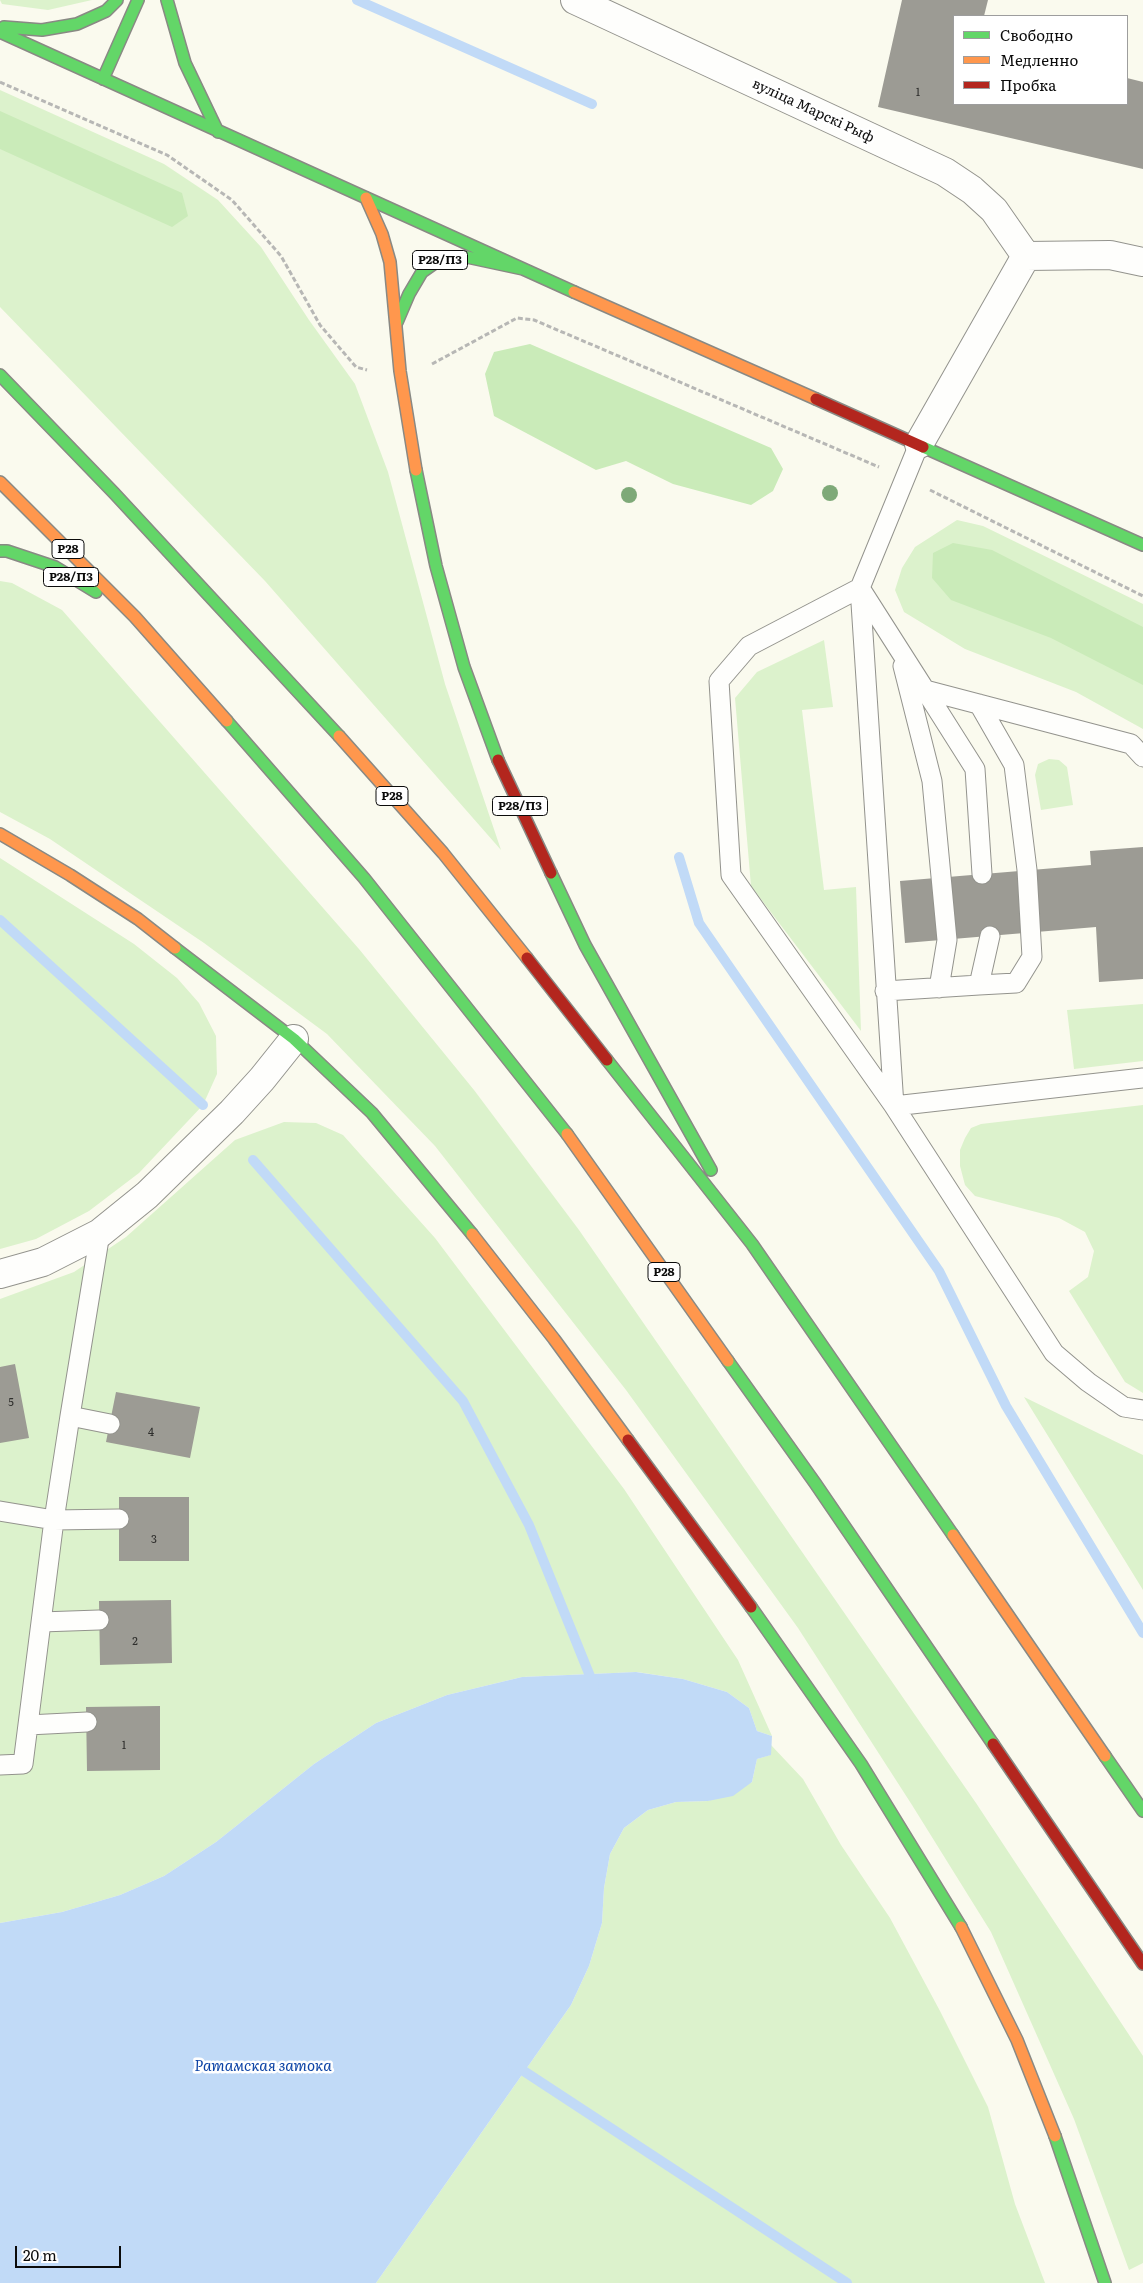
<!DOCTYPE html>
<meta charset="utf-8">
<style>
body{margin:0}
#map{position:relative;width:1143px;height:2283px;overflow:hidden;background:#fafaee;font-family:Literata,serif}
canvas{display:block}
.legend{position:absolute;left:953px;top:15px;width:175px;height:90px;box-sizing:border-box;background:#fff;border:1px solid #9d9d9d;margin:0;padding:6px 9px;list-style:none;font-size:15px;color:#0b0b0b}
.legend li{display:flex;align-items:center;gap:10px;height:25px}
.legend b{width:25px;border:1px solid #9d9d9d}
.scale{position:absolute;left:15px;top:2246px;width:106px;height:22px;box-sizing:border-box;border:2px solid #0b0b0b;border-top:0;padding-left:6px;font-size:15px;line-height:18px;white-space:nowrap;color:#0b0b0b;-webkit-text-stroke:4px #fff;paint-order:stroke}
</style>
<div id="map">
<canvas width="1143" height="2283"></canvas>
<ul class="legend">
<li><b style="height:6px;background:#63d668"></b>Свободно</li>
<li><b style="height:6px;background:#ff974d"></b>Медленно</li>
<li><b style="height:6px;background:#b3261e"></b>Пробка</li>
</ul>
<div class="scale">20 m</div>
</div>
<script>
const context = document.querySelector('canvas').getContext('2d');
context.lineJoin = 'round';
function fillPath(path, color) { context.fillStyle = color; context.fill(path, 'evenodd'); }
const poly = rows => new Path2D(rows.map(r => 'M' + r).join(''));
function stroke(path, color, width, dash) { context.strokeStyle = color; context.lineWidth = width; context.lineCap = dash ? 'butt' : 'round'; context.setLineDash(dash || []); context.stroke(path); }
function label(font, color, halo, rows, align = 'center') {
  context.font = font + ' Literata,serif'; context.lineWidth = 5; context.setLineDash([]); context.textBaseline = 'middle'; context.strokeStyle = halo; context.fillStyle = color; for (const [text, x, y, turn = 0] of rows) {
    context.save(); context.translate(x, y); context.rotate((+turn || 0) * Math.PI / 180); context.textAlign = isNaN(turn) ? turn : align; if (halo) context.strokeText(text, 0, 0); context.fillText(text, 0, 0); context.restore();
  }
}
const green = poly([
 [0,0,92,0,48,10,2,4],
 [0,90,164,164,218,200,261,247,309,320,355,384,388,472,445,684,501,850,265,581,0,307],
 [957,520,983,526,1143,604,1143,729,1076,692,965,649,904,612,895,590,902,568,915,547],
 [0,581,12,583,62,610,359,949,474,1090,579,1230,976,1803,1143,2056,1143,2263,1129,2270,1074,2119,991,1932,912,1805,798,1628,626,1390,435,1146,327,1034,204,943,50,839,0,812],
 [824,640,833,707,802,710,824,890,856,887,861,1031,751,886,735,698,757,672],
 [1049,759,1059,760,1067,767,1073,805,1041,810,1035,775,1038,764],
 [0,858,134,944,177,978,199,1003,216,1036,217,1074,203,1105,139,1173,89,1211,36,1239,0,1249],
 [1143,1004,1143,1061,1074,1069,1067,1010],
 [1143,1105,1143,1393,1125,1382,1069,1291,1088,1277,1094,1251,1085,1232,1059,1218,975,1196,965,1185,960,1166,960,1150,965,1138,971,1128,981,1124],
 [284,1122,316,1123,343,1135,435,1238,624,1489,738,1660,772,1736,757,1731,749,1708,727,1692,683,1679,637,1672,522,1677,447,1695,376,1723,314,1764,216,1842,164,1876,120,1895,62,1912,0,1923,0,1299,74,1272,126,1237,235,1140],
 [1024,1397,1143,1455,1143,1590],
 [771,1745,803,1779,841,1845,890,1918,940,2011,988,2107,1015,2204,1045,2283,376,2283,571,2005,589,1966,602,1923,604,1888,610,1854,624,1828,648,1810,676,1802,708,1801,752,1782,757,1759,770,1755]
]);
const forest = poly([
 [0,111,182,193,188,216,172,227,0,149],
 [530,344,771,448,783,469,773,491,751,505,673,484,626,461,596,470,494,416,485,374,494,352],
 [953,543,992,550,1143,627,1143,685,1051,638,951,600,932,578,933,553]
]);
const water = poly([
 [636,1672,683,1679,727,1692,749,1708,757,1731,772,1736,771,1755,757,1759,752,1782,733,1796,708,1801,676,1802,648,1810,624,1828,610,1854,604,1888,602,1923,589,1966,571,2005,376,2283,0,2283,0,1923,62,1912,120,1895,164,1876,216,1842,314,1764,376,1723,447,1695,522,1677]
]);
const stream = poly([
 [357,0,592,104],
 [679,857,699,923,939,1271,1006,1406,1143,1633],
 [0,920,203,1105],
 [253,1160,463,1401,529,1525,594,1686],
 [513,2064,847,2283]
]);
const building = poly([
 [902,0,988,0,984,16,954,16,954,104,1127,104,1127,78,1143,82,1143,169,878,107],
 [1143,847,1143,979,1099,982,1096,927,905,943,900,881,1091,865,1090,851],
 [15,1364,29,1438,0,1443,0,1367],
 [116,1392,200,1407,190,1458,106,1442],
 [119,1497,189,1497,189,1561,119,1561],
 [171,1600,172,1663,100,1665,99,1601],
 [160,1706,160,1770,87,1771,86,1707]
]);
const path = poly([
 [0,82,167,155,232,200,281,256,320,325,356,367,367,370],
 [432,364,517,318,534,320,879,467],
 [930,490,1143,596]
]);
const lane = poly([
 [919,444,860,588,894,1106,1054,1353,1088,1382,1124,1407,1143,1410],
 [903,666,932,781,947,940,939,988],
 [925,690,975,769,982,874],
 [979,704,1014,765,1027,870,1032,957,1016,983,979,985],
 [1143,757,1131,744,925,690,860,588,749,646,719,681,731,875,894,1106,1143,1078],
 [885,991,979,985,990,936],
 [70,1416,100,1233],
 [110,1424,70,1416,54,1520,119,1519],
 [0,1511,54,1520,23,1764,0,1765],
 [41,1622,99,1620],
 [28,1725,87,1722]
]);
const street = poly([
 [575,0,945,172,972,190,994,210,1026,256],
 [919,444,1026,256,1110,255,1143,262],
 [0,1274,43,1262,100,1233,147,1195,232,1112,262,1079,294,1039]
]);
const fast = poly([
 [167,0,185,63,218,132],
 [4,27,42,30,77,24,106,11,117,0],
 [0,32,574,292],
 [103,79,138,0],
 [397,322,409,294,422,272,439,260,467,257,523,269],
 [0,375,114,493,339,736],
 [923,447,1143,545],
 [416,470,436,566,464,667,498,760],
 [0,551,7,551,55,567,96,592],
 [227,721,364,878,567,1134],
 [551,873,585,945,711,1170],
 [175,948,294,1039,372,1113,472,1234],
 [607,1060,752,1244,953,1535],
 [728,1361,815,1483,993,1744],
 [751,1607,861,1764,961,1927],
 [1105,1756,1143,1811],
 [1055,2136,1105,2283]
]);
const slow = poly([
 [366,198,382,234,390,262,400,371,416,470],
 [574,292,816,399],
 [0,482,135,617,227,721],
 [339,736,443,853,527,958],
 [0,834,70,875,138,919,175,948],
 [567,1134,728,1361],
 [472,1234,554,1339,628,1440],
 [953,1535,1105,1756],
 [961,1927,1017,2040,1055,2136]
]);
const jam = poly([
 [816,399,923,447],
 [498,760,551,873],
 [527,958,607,1060],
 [628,1440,751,1607],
 [993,1744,1143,1964]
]);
const trees = [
 [830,493],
 [629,495]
];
const numberNames = [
 ["1",918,93],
 ["5",11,1403],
 ["4",151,1433],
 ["3",154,1540],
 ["2",135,1642],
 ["1",124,1746]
];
const shields = [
 [440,260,55],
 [68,549,32],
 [71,577,55],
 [392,796,32],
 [520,806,55],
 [664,1272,32]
];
const shieldNames = [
 ["Р28/П3",440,260],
 ["Р28",68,549],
 ["Р28/П3",71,577],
 ["Р28",392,796],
 ["Р28/П3",520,806],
 ["Р28",664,1272]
];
const streetNames = [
 ["вуліца Марскі Рыф",813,111,25]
];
const waterNames = [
 ["Ратамская затока",263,2067]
];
fillPath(green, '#dcf2cc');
fillPath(forest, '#caebb9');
fillPath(water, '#c1daf7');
stroke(stream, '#c1daf7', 10);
fillPath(building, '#9c9b94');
stroke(lane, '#93938d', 21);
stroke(street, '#93938d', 30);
stroke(fast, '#898984', 14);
stroke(slow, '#898984', 14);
stroke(jam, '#898984', 14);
stroke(path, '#b7b7b5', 3, [5, 2.5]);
stroke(lane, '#fefefc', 19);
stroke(street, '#fefefc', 28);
stroke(fast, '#63d668', 11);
stroke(slow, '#ff974d', 11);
stroke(jam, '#b3261e', 11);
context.fillStyle = '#7ea978';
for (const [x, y] of trees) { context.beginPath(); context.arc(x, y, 8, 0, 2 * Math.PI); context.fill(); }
label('11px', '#2f2f2d', null, numberNames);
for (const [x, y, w] of shields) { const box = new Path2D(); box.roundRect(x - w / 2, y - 9.5, w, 19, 4); context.fillStyle = '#fff'; context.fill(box); stroke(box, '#0b0b0b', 1); }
label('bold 12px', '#0b0b0b', null, shieldNames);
label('14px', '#0b0b0b', '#fff', streetNames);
label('italic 15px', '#0c43a5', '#fff', waterNames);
</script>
